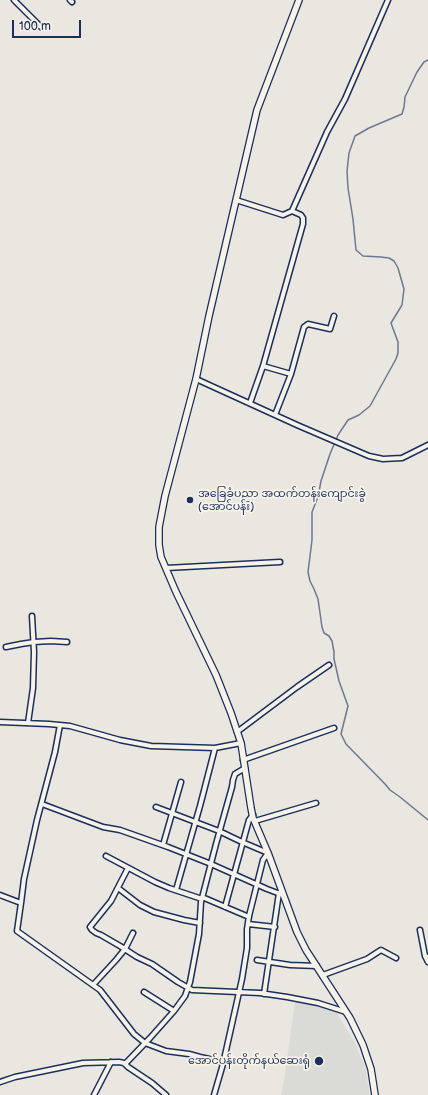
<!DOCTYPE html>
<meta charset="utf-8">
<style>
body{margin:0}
#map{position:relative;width:428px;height:1095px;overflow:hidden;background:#eae7e0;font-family:"Balsamiq Sans",sans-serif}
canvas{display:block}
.scale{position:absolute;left:12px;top:20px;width:69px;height:18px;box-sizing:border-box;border:2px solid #1b2f5e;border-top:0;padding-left:5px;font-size:12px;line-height:14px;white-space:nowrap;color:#1b2f5e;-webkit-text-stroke:3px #f7f3e8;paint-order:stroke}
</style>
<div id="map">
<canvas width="428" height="1095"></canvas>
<div class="scale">100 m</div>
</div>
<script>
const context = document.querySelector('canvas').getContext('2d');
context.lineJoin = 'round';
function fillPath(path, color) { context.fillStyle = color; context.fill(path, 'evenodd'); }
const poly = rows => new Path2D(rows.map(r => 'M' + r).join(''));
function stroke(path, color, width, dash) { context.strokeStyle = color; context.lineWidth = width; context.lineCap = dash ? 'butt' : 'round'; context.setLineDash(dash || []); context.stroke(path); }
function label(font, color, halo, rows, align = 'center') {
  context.font = font + ' "Balsamiq Sans","Noto Sans Myanmar",sans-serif'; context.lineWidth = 3.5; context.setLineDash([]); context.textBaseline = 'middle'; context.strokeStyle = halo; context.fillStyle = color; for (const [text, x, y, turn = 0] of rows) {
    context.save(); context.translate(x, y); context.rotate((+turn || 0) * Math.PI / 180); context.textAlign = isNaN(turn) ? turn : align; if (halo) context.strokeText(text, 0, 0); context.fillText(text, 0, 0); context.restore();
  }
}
const built = poly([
 [295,1002,328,1009,336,1012,354,1041,365,1067,370,1095,281,1095,284,1081]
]);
const stream = poly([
 [428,60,424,62,417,72,405,97,404,107,402,114,369,128,355,136,349,153,347,171,348,188,353,219,356,250,363,256,381,257,389,258,394,261,398,268,404,289,402,305,391,323,398,342,398,353,396,359,370,406,359,415,348,420,338,435,330,454,321,481,318,497,312,512,312,540,308,572,310,581,314,589,318,599,322,627,324,633,329,636,332,641,334,652,334,659,339,681,348,706,341,734,346,744,385,784,390,790,400,797,428,820]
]);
const minor = poly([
 [14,0,41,27],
 [70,0,72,2],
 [236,200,283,215,292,211,327,132,345,99,388,0],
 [263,366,291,374],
 [196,379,297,425,369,456,383,459,402,458,428,445],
 [250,403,263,366,303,224,303,218,301,215,292,211],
 [275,415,291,374,304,327,308,324,330,329,334,316],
 [166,568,280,562],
 [6,647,21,644,34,642,51,641,67,642],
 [0,722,49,724,70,726,120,740,151,746,215,748,241,743],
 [28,723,33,688,34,652,32,616],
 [237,732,297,687,329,665],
 [243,760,334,728],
 [42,804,103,827,120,830,168,847,211,864,267,889,283,895],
 [156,807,219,831,242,842,268,853,263,860,249,916,247,929,247,948,242,979,223,1064,214,1095],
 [255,821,316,803],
 [163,845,181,782],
 [106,856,155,882,169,888,202,899],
 [128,868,111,901,90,927,92,930,96,933,101,935,120,946,137,957,152,964,178,982,192,990,260,993,287,997,318,1003,346,1012],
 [118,888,140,905,154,912,184,920,200,923],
 [176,890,200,806,215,748],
 [0,895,21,903,17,931,100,990,134,1034,145,1043,166,1051,189,1054,200,1057,223,1062],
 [202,897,249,917],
 [21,903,24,879,37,820,55,752,60,725],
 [225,907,249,820,253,815],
 [248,924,275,927],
 [420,930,425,956],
 [428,957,425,956,428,962],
 [257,960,290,965,317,966],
 [323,975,367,959,381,950,396,958],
 [93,985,116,960,125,949,133,933],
 [144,992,174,1011],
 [264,994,279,893],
 [125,1064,150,1038,174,1011,185,996,190,982,199,934,201,902,216,844,232,787,233,780,235,774,245,768],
 [0,1082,15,1077,83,1063,119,1062,124,1063,128,1067,152,1083,166,1095],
 [94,1095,111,1062]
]);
const secondary = poly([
 [299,0,257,110,209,316,196,379,165,496,159,527,159,545,161,557,176,592,216,675,231,713,241,743,251,808,253,818,268,853,297,932,306,950,350,1018,363,1045,371,1069,375,1095]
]);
const markers = [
 [190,500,4,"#1b2f5e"],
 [319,1061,5,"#1b2f5e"]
];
const poiNames = [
 ["အခြေခံပညာ အထက်တန်းကျောင်းခွဲ",198,494],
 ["(အောင်ပန်း)",198,507],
 ["အောင်ပန်းတိုက်နယ်ဆေးရုံ",310,1061,"right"]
];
fillPath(built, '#dadad6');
stroke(stream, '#6d7892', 1.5);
stroke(minor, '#1b2f5e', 7);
stroke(secondary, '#1b2f5e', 8);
stroke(minor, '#f7f3e8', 4);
stroke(secondary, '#f7f3e8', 5.5);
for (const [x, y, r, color] of markers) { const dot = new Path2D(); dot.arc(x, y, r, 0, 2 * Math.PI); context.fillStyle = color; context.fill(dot); stroke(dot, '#f7f3e8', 1.5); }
label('11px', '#1b2f5e', '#f7f3e8', poiNames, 'left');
</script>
